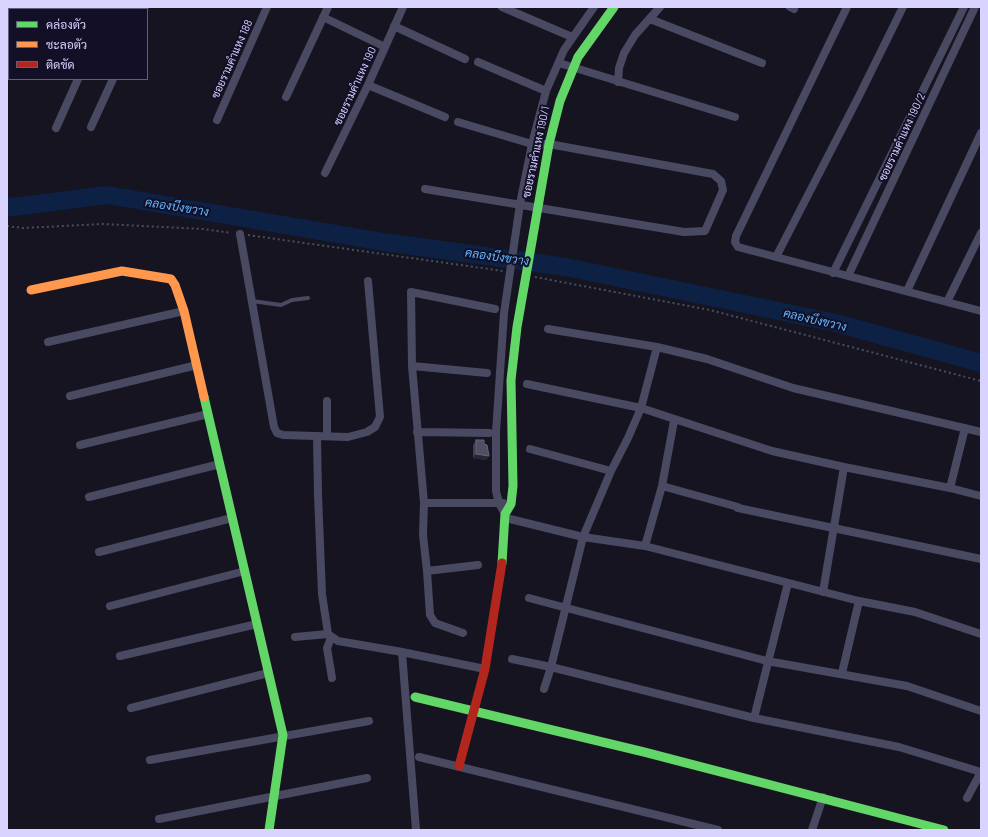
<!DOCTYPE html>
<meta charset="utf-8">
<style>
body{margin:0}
#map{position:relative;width:988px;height:837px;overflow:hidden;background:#161421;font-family:Barlow,Sarabun,sans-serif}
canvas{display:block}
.frame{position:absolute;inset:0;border:8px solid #d9d4ff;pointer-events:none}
.legend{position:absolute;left:8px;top:8px;width:140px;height:72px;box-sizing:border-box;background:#130f26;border:1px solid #625e7d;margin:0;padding:5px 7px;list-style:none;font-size:12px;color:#d9d4ff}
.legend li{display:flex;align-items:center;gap:8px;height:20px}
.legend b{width:20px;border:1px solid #625e7d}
</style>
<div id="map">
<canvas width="988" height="837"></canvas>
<div class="frame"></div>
<ul class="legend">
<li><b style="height:5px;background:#63d668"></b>คล่องตัว</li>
<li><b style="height:5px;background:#ff974d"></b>ชะลอตัว</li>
<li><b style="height:5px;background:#b3261e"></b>ติดขัด</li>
</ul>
</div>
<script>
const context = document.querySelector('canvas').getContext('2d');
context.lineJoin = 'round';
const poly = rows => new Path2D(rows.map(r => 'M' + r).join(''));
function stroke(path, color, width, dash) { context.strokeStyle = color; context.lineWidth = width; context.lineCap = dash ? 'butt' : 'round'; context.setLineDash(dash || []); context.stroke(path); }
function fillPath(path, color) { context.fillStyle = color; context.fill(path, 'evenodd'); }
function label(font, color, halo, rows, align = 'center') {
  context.font = font + ' Barlow,Sarabun,sans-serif'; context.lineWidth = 4; context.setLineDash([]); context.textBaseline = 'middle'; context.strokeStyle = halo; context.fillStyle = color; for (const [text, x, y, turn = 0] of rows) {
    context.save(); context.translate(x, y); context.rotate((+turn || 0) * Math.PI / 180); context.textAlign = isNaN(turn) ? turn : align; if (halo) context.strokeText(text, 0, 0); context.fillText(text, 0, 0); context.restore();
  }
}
const river = poly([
 [7,206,13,207,107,195,384,242,566,267,836,323,981,363]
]);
const path = poly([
 [7,226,22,228,102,224,204,229,231,233],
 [248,235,503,271],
 [535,277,710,310,981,381]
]);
const lane = poly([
 [252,301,281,305,292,300,308,298]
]);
const street = poly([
 [502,7,572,37],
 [790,7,794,9],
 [847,7,736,236,735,242,738,247,981,311],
 [21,9,21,7],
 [108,9,109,7],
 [144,9,145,7],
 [323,17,385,47],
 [650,19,762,63],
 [394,26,465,59],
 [7,39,9,35],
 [478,62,546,91],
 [559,63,735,117],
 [618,82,619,68,624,53,635,35,660,7],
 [368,85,445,117],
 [286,97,328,7],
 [217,120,267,7],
 [91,127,113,79],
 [56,128,78,79],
 [325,173,368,85,403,7],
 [425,189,684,232,705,231,723,190,721,181,713,174,549,144,532,144,458,122],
 [240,234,274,427,277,433,283,435,348,437,367,432,375,427,380,417,368,281],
 [776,257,859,96,903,7],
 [833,273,964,7],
 [848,276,975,7],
 [907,291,981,133],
 [947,302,981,233],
 [548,329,657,347,707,359,793,388,981,432],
 [48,342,184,311],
 [412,366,487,373],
 [527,384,641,408,772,451,844,467,950,488,981,496],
 [70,396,197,365],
 [417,432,489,433],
 [327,436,327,401],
 [317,437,318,495,322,594,328,634,338,641,402,652,485,669],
 [80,445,208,414],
 [530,449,611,471],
 [662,486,738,507],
 [950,488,965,428],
 [89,497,220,464],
 [424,503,503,503],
 [738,508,981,559],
 [505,514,499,503,496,491,496,432,504,313,520,204,532,144,546,91,564,50,594,7],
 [506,518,583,537,645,546,859,601,915,612,981,634],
 [645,546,662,486,674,421],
 [99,552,232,518],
 [427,571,478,565],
 [823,592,844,467],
 [529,598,767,661,907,686,981,711],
 [110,606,245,571],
 [463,633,435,623,430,615,427,571,423,535,424,503,412,366,411,292,495,309],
 [295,637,328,634],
 [331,638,327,648,332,678],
 [402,652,416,830],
 [120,656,257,624],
 [512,659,551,667,583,537,611,471,628,438,641,408,657,347],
 [842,673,859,601],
 [544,689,551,667,754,718,899,747,981,772],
 [131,708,268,673],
 [754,718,788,583],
 [419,757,718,830],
 [150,760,369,721],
 [967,798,981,772],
 [159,819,367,778],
 [812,830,823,797]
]);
const fast = poly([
 [204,397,283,735,269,830],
 [502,563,505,514,511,504,513,486,511,380,517,327,549,144,560,101,578,57,614,7],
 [415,697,644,752,944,830]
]);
const slow = poly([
 [31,290,122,271,171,279,175,285,184,311,204,397]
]);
const jam = poly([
 [459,766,485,669,502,563]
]);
const wall = poly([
 [476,440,484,444,489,456,486,460,473,458,473,445]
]);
const shadedWall = poly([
 [476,454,489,456,486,460,473,458]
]);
const building = poly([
 [476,440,484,440,484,444,487,445,489,456,476,454,476,440]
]);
const streetNames = [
 ["ซอยรามคำแหง 188",232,59,-66],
 ["ซอยรามคำแหง 190",355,86,-65],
 ["ซอยรามคำแหง 190/2",902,137,-65],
 ["ซอยรามคำแหง 190/1",536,152,-78]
];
const waterNames = [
 ["คลองบึงขวาง",177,207,9],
 ["คลองบึงขวาง",497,257,8],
 ["คลองบึงขวาง",815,320,13]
];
stroke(river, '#0d2144', 18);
stroke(path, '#44505f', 2, [2, 3]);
stroke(lane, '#4a4962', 4);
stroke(street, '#4a4962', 8);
stroke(fast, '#63d668', 9);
stroke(slow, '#ff974d', 9);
stroke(jam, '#b3261e', 9);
fillPath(wall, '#403d50');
fillPath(shadedWall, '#282635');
fillPath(building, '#504e63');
stroke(building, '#66637b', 1);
label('11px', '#d9d4ff', '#130f26', streetNames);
label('italic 12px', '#62b6ff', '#130f26', waterNames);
</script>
